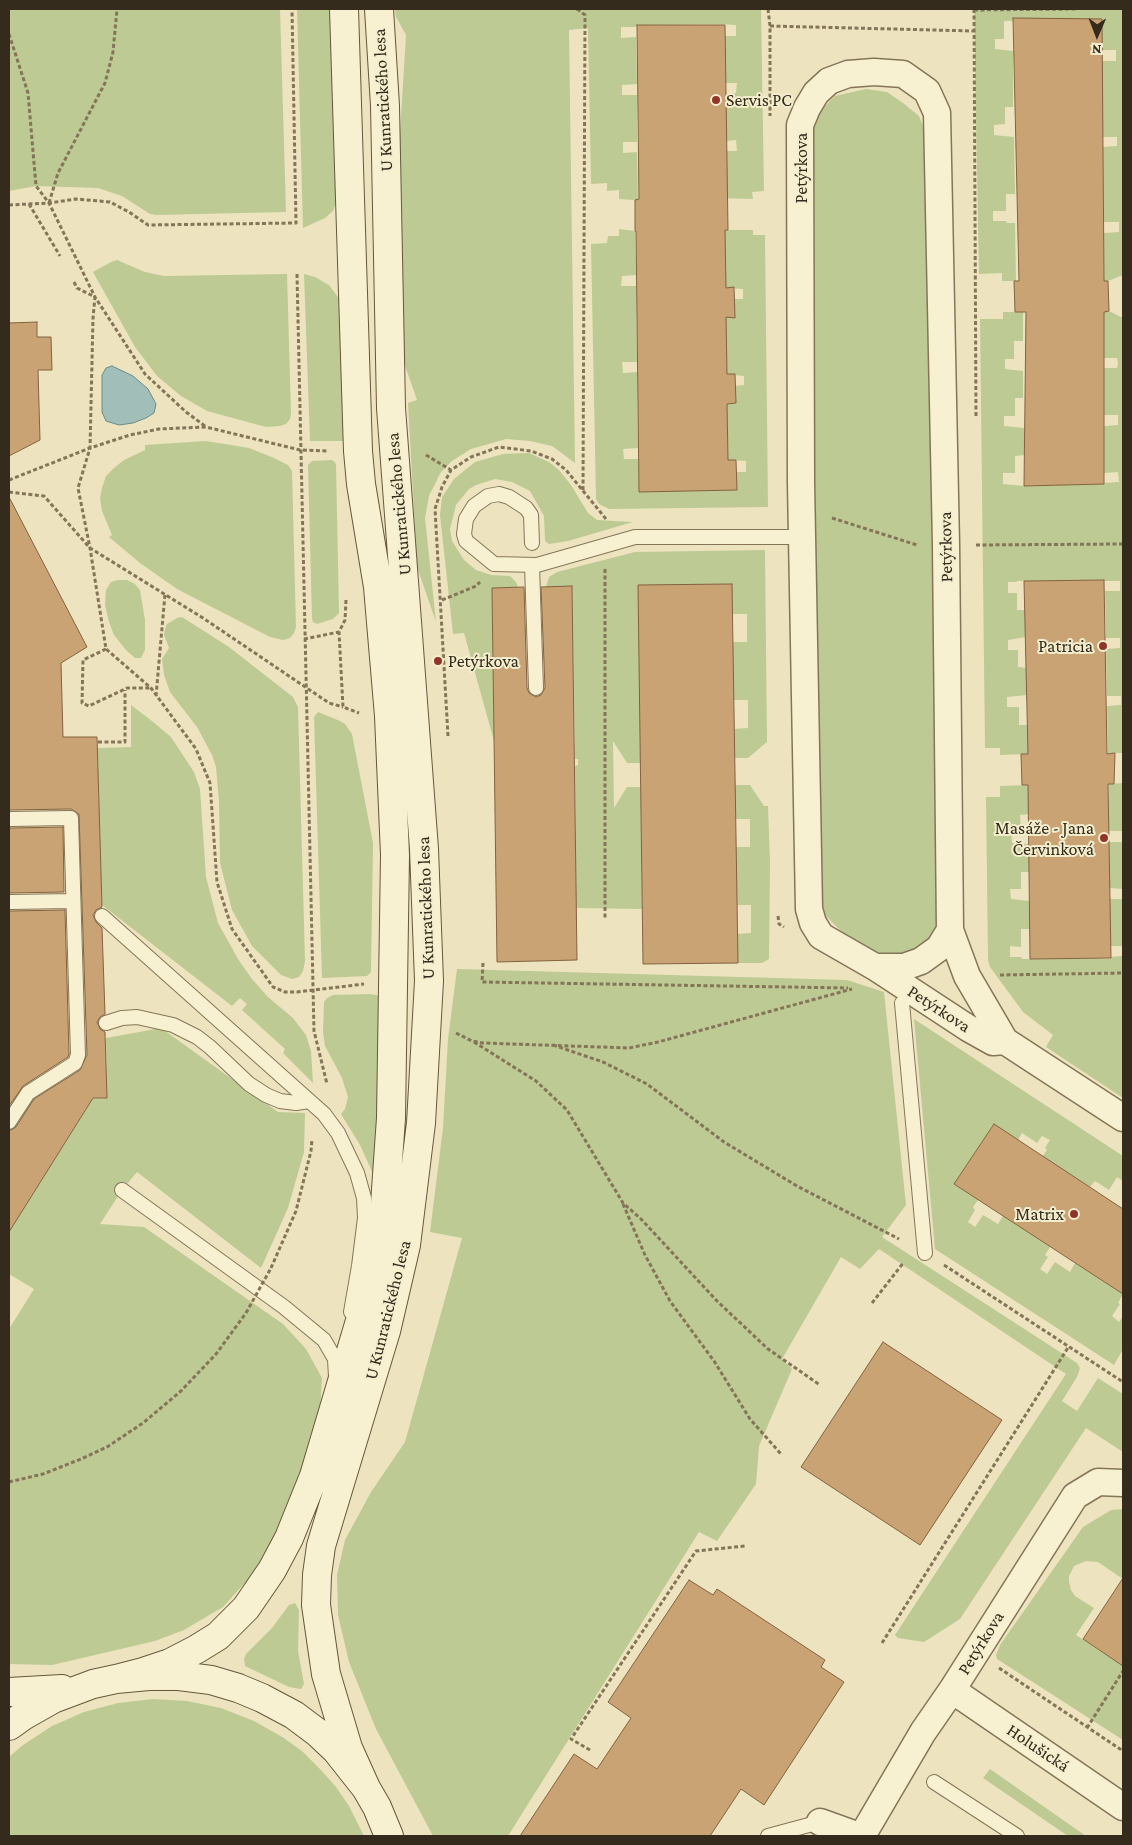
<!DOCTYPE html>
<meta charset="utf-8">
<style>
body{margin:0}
#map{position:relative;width:1132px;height:1845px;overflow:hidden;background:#ede4bf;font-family:"Crimson Pro",serif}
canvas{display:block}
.frame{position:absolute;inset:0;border:10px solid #342b1c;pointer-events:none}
.north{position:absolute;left:1072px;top:10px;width:50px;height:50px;-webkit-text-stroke:4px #f4eece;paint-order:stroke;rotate:181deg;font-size:14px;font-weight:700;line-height:20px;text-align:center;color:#342b1c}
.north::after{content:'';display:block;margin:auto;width:18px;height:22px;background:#342b1c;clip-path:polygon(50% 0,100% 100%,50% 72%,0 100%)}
</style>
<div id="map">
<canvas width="1132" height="1845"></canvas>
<div class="frame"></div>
<div class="north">N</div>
</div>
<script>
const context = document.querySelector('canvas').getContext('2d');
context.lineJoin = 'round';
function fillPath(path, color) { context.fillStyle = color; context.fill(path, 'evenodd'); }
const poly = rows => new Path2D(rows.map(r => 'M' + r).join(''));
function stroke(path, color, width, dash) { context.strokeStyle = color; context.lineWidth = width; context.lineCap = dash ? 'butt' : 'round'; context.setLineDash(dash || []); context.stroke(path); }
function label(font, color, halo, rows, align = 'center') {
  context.font = font + ' "Crimson Pro",serif'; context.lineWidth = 4; context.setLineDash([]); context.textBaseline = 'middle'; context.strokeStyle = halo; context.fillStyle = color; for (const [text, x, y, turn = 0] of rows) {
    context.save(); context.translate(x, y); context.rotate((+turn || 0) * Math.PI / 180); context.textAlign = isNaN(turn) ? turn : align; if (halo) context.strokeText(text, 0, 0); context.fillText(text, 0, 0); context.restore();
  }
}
const green = poly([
 [9,9,280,9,286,212,157,215,150,214,122,196,98,188,36,186,9,191],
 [297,9,332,9,336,203,333,211,325,218,303,228],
 [395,9,761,9,764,191,752,192,753,199,718,198,726,151,737,151,736,140,726,141,725,94,736,93,737,83,725,83,724,36,736,36,736,25,716,24,637,25,636,27,621,27,621,38,636,37,637,84,622,85,622,95,637,95,637,142,623,142,623,153,637,152,638,199,635,200,619,199,619,190,607,191,607,183,591,184,588,28,569,30,575,463,552,446,530,441,506,439,471,449,452,461,441,472,429,496,425,518,436,622,417,567,408,403,417,400,402,357,398,166,406,35,396,17],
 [974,9,1123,9,1123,275,1108,281,1104,281,1104,233,1119,232,1119,222,1104,222,1103,147,1117,146,1117,137,1102,137,1101,61,1116,61,1116,50,1101,50,1100,19,1004,21,1004,39,995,39,995,49,1013,51,1013,107,1005,107,1005,124,994,125,994,135,1014,137,1015,194,1006,194,1006,211,993,211,993,221,1006,221,1007,223,1015,223,1016,281,1002,281,1002,273,979,274],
 [866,89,887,92,903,103,919,116,928,139,943,923,930,944,895,957,880,955,842,932,826,916,819,894,807,144,818,113,835,96],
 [619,229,635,231,636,275,622,276,621,286,636,286,637,362,622,362,623,373,637,372,638,448,623,449,624,459,638,459,639,491,736,490,736,472,746,472,746,461,727,460,727,404,735,403,735,386,744,385,744,376,726,374,725,317,734,317,734,299,743,299,743,289,725,288,725,230,753,230,753,235,765,235,768,507,609,509,599,504,596,499,591,244,607,243,608,236,619,236],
 [117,260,145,272,164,276,287,274,291,413,290,419,286,424,280,426,266,427,207,411,181,396,157,376,135,347,93,272,111,262],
 [304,274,315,277,329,285,340,300,345,441,310,441],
 [1109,311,1123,318,1123,753,1108,753,1107,706,1121,705,1121,696,1107,696,1106,649,1120,648,1120,638,1106,638,1105,591,1120,591,1120,581,1105,581,1104,580,1017,581,1017,582,1008,582,1008,593,1017,593,1017,610,1026,610,1026,637,1008,640,1008,650,1018,650,1018,667,1027,668,1027,695,1007,697,1007,707,1019,707,1019,725,1028,725,1028,754,1000,755,1000,748,985,748,980,319,1003,319,1003,312,1023,312,1023,341,1014,341,1014,359,1005,359,1005,369,1023,371,1023,398,1015,398,1015,416,1004,416,1004,426,1024,428,1024,455,1015,456,1015,473,1003,473,1003,484,1024,486,1104,484,1104,483,1119,482,1118,472,1104,473,1104,426,1118,425,1118,415,1104,415,1103,368,1117,368,1118,364,1117,358,1103,358,1104,312],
 [206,441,249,448,274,458,288,465,292,471,296,627,294,633,290,638,283,640,270,637,177,589,140,563,109,537,112,535,102,511,100,498,102,488,106,476,114,468,124,460,145,450,145,445],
 [529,453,549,462,559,470,571,485,588,513,597,520,633,522,568,541,549,544,545,541,544,516,530,491,512,482,495,479,476,485,469,489,456,505,450,529,452,541,464,560,476,570,491,575,510,576,516,582,518,587,492,588,494,741,464,633,453,634,440,515,442,497,454,479,475,462,503,454],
 [332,460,335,462,336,465,339,613,333,619,317,624,313,622,312,619,308,465,312,461],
 [765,550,767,742,748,758,735,758,734,729,748,728,748,700,733,700,733,642,747,642,747,614,732,614,640,763,627,763,613,741,614,808,627,787,640,787,641,790,642,909,576,908,575,766,578,765,578,759,575,759,572,587,546,587,549,577,557,572,635,552],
 [118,580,127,580,135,584,140,590,145,620,145,650,141,658,135,658,126,650,114,635,109,622,105,605,106,590,111,582],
 [182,617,229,647,293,697,298,707,305,961,303,971,299,977,292,979,281,975,252,946,232,910,220,863,219,802,216,767,212,755,197,727,170,692,164,675,162,659,169,648,164,635,165,629,167,624,177,618],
 [131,705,152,721,171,737,194,772,200,789,206,877,218,923,238,959,252,979,268,997,293,1018,306,1035,311,1051,313,1083,283,1053,285,1049,242,1010,247,1004,240,998,232,1006,102,905,97,748,131,747],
 [318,712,340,721,345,724,352,734,373,843,371,972,367,976,322,978,314,717],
 [1123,783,1123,831,1109,831,1109,784],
 [735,785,750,785,764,806,768,806,770,862,769,959,762,963,737,963,737,934,751,933,751,905,736,905,736,847,750,847,750,819,735,819],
 [1029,785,1029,814,1020,815,1021,832,1011,832,1012,843,1029,844,1029,872,1021,872,1021,889,1010,889,1011,899,1030,901,1030,929,1021,929,1021,947,1010,946,1010,957,1021,957,1022,959,1110,959,1110,957,1123,956,1123,1098,1046,1047,1053,1035,1023,1012,990,967,988,960,986,797,1000,797,1000,786],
 [1109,842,1123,842,1123,889,1109,888],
 [1109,899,1123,899,1123,946,1110,946],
 [457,969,847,980,884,992,906,1205,882,1237,1077,1363,1080,1368,1077,1377,1062,1401,1077,1411,1098,1378,1123,1394,1123,1452,1086,1428,960,1619,924,1642,898,1638,895,1635,1066,1374,879,1249,860,1269,841,1257,782,1359,792,1369,759,1446,756,1484,717,1541,699,1532,508,1836,433,1836,376,1729,349,1662,338,1615,337,1575,345,1540,371,1492,405,1442,462,1238,430,1232,443,1128,448,1039],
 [370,994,381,996,377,1178,374,1176,360,1145,341,1114,345,1109,348,1097,342,1078,325,1046,323,1032,324,1002,327,998,333,995],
 [914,1019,1123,1156,1123,1181,1117,1177,1109,1190,1095,1181,1090,1187,1042,1157,1047,1150,1045,1148,1050,1140,1042,1136,1037,1143,1022,1133,1018,1140,993,1125,954,1184,978,1200,973,1207,975,1210,968,1222,975,1227,983,1215,998,1224,1003,1216,1050,1247,1045,1255,1048,1257,1040,1269,1047,1274,1055,1262,1070,1272,1075,1263,1123,1294,1118,1303,1120,1304,1112,1316,1119,1322,1123,1316,1123,1349,1114,1365,935,1249],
 [161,1028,278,1112,305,1113,304,1152,288,1208,261,1268,137,1172,122,1190,100,1224,144,1227,283,1324,306,1349,322,1378,320,1411,303,1466,274,1537,252,1575,223,1607,184,1630,155,1641,52,1665,9,1664,9,1329,34,1289,9,1274,9,1231,87,1108,87,1099,107,1098,106,1038],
 [1123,1509,1123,1579,1098,1562,1086,1561,1074,1566,1069,1576,1069,1581,1071,1590,1075,1596,1094,1608,1076,1635,1123,1666,1123,1740,997,1659,996,1655,1000,1645,1083,1527,1111,1510],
 [295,1603,299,1610,298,1651,304,1684,301,1689,289,1687,245,1666,244,1659,246,1654,272,1628,289,1605],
 [153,1699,187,1701,221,1708,254,1721,284,1738,303,1752,320,1769,336,1787,349,1806,364,1836,9,1836,9,1757,23,1745,52,1726,84,1712,118,1703],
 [990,1769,1086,1836,1068,1836,983,1778]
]);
const water = poly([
 [112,366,133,376,148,389,156,404,154,413,146,418,133,423,119,425,106,421,102,412,102,375,106,368,112,366]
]);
const building = poly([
 [1013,18,1102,19,1104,281,1108,281,1109,311,1104,312,1104,484,1024,486,1026,312,1015,312,1014,281,1019,281,1013,18],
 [637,25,725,25,728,230,725,230,726,288,734,287,735,318,726,317,727,374,735,374,736,403,727,404,728,460,736,460,737,490,639,492,636,231,635,231,635,200,639,199,637,25],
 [37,322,37,337,51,337,52,370,38,370,40,440,9,456,9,323,37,322],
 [9,497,87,647,61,663,63,737,97,737,102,907,96,910,93,915,96,922,102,928,105,1014,100,1017,97,1022,100,1029,105,1032,107,1098,93,1098,9,1232,9,1131,16,1127,34,1099,80,1070,87,1055,79,814,71,809,9,810,9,497],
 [1104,580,1107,754,1115,753,1114,784,1108,784,1111,958,1030,959,1028,785,1022,785,1021,754,1028,754,1024,581,1104,580],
 [732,584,738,963,643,964,638,585,732,584],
 [572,586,577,960,497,962,492,588,524,587,527,688,529,693,536,697,541,695,545,688,541,587,572,586],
 [63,827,64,892,9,893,9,828,63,827],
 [65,910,69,1054,68,1057,23,1086,9,1106,9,911,65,910],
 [994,1124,1123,1209,1123,1294,954,1184,994,1124],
 [883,1342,1002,1420,920,1545,801,1467,883,1342],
 [1123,1578,1123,1666,1083,1639,1123,1578],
 [689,1580,713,1595,717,1589,825,1660,821,1667,844,1682,764,1805,741,1789,710,1836,520,1836,574,1754,597,1769,631,1718,608,1702,689,1580]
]);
const path = poly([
 [577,9,585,15,583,491],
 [768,9,770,26,770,116],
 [974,9,976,417],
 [974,10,1076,9],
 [770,26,974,31],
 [9,34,28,93,36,186,49,203,95,297,145,374,186,412,205,426],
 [49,203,58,173,105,83,113,52,117,9],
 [29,204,60,256],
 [9,205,49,203,76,199,110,202,129,212,148,225,296,223,292,9],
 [297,274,314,1031,327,1084],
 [74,282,77,288,95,297,93,318,90,448,78,488,90,548,106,649,151,688,196,749,210,783,217,882,232,929,273,987,285,992,297,992,364,984],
 [426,455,451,470],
 [9,480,90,448,130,435,159,429,206,427,300,450,328,451],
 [9,492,44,496,90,548,203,618,329,703,343,707],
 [832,518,917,545],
 [976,545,1123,544],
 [605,569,605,919],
 [346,600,345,620,339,632,343,707,359,713],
 [442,600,476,586,480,582],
 [304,639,339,632],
 [106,649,83,660,82,703,89,706,127,688,150,688],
 [156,696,165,594],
 [448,736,435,509,442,487,451,470,471,457,499,447,531,451,552,459,566,470,606,519,608,519],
 [98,742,125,742,125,690],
 [778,916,779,924,784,927],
 [483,963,482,982,848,988],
 [1000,975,1123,973],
 [456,1033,472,1041,483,1043,629,1048,658,1042,852,989],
 [474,1042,536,1081,567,1110,623,1203,641,1219,717,1301,768,1349,820,1385],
 [553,1045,603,1062,647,1084,724,1142,797,1186,899,1239],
 [623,1204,645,1255,670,1301,714,1361,750,1419,781,1454],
 [944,1265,1123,1382],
 [271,1268,296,1211,311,1151,312,1139],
 [872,1303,904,1262],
 [9,1482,43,1474,81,1459,107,1447,143,1423,181,1391,216,1354,246,1313],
 [882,1643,1069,1346],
 [999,1668,1123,1751],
 [1087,1728,1123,1671],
 [590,1750,571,1739,696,1551,745,1546]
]);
const lane = poly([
 [532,543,531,515,526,508,509,497,499,494,488,496,474,506,466,519,464,534,466,541,494,564,537,565,635,537,802,537],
 [532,565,536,688],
 [9,819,71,818,78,1055,75,1063,28,1093,9,1122],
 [9,902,73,901],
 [102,916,324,1114,338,1133,357,1173,364,1198,365,1218,359,1266,351,1312],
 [902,1003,925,1253],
 [106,1023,122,1018,137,1017,173,1025,197,1037,210,1047,249,1084,266,1095,280,1101,296,1103,309,1101],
 [122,1190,284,1307,324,1340,335,1359,336,1377],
 [934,1782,1017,1836],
 [768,1836,820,1822]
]);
const street = poly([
 [875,967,904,967,921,961,939,948,950,930],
 [1005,1041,993,1042,968,1028,875,967,821,936,813,923,809,909,801,483,800,125,807,108,816,93,829,81,848,74,874,72,903,74,927,91,937,113,946,544,950,930,967,976,1005,1041,1123,1118],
 [952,1690,1123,1807],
 [820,1822,859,1836],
 [862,1836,923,1732,952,1690,1075,1496,1098,1482,1123,1483]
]);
const secondary = poly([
 [116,1679,143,1672,170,1663,197,1649,218,1636,246,1608,272,1570,289,1538,314,1476,370,1287,379,1250,384,1218,391,1118,395,855,389,716,378,587,361,484,358,451,344,9],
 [9,1692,62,1689],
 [9,1726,23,1716,53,1699,93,1684,116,1679,149,1676,179,1676,211,1680,238,1688,262,1698,294,1715,318,1733,336,1750,366,1788,377,1807,389,1836],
 [366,1788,348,1748,326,1674,316,1605,317,1575,321,1546,386,1331,406,1245,421,1123,429,981,424,849,391,408,385,106,379,9]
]);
const pathBridge = poly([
 [246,1313,271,1268]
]);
const markers = [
 [716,100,5,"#923529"],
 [1103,646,5,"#923529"],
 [438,661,5,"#923529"],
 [1104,838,5,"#923529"],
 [1074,1214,5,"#923529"]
];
const streetNames = [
 ["U Kunratického lesa",383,100,-93],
 ["Petýrkova",801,168,-90],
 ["U Kunratického lesa",399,504,-95],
 ["Petýrkova",946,547,-91],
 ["U Kunratického lesa",426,908,-92],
 ["Petýrkova",939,1009,33],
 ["U Kunratického lesa",388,1310,-76],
 ["Petýrkova",981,1643,-58],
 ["Holušická",1038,1748,34]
];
const poiNames = [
 ["Servis PC",726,100,"left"],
 ["Patricia",1093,646],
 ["Petýrkova",448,661,"left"],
 ["Masáže - Jana",1094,828],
 ["Červinková",1094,849],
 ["Matrix",1064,1214]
];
fillPath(green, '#bdca93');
fillPath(water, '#a2beb9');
stroke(water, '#6a8c87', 1);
fillPath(building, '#caa375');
stroke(building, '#83623e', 1);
stroke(lane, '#857558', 16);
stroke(street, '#857558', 29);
stroke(secondary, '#66563b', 30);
stroke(path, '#857558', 3, [4, 2.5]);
stroke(lane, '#f8f1d1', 14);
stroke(street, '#f8f1d1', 26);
stroke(secondary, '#f8f1d1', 28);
stroke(pathBridge, '#857558', 3, [4, 2.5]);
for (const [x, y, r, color] of markers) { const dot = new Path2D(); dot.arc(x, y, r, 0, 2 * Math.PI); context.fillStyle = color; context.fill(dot); stroke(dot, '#f4eece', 2); }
label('18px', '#342b1c', '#f4eece', streetNames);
label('18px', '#342b1c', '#f4eece', poiNames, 'right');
</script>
